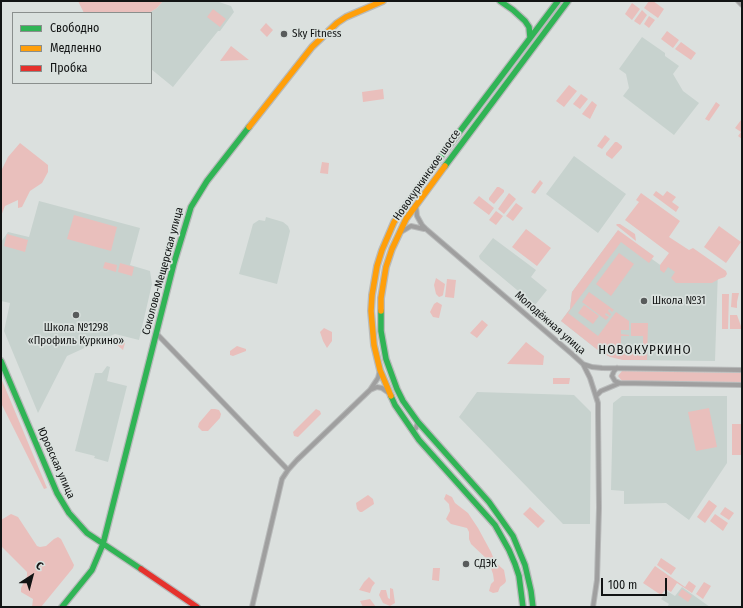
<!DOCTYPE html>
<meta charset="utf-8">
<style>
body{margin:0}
#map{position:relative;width:743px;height:608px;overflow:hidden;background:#dbe0de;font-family:"Fira Sans Condensed",sans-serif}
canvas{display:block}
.frame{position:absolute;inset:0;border:2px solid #121414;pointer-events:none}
.legend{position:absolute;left:12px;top:12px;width:140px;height:72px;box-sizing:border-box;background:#dae1de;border:1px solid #8a8f8d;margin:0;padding:5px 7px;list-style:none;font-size:12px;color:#121414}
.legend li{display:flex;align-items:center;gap:8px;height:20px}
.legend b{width:20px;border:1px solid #8a8f8d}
.north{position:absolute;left:12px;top:556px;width:40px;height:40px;-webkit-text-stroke:3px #dae1de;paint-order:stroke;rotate:36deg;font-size:11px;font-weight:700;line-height:16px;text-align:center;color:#121414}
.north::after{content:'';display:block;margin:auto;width:14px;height:18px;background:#121414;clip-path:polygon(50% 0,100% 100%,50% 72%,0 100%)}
.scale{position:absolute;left:601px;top:578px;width:66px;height:18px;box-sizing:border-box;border:2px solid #121414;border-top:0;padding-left:5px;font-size:12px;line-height:14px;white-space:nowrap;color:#121414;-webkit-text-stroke:3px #dae1de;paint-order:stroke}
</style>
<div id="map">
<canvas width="743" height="608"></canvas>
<div class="frame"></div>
<ul class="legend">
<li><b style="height:5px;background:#30b455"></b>Свободно</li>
<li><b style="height:5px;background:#ff9f0a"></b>Медленно</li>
<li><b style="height:5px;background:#e5322d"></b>Пробка</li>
</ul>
<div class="north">С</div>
<div class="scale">100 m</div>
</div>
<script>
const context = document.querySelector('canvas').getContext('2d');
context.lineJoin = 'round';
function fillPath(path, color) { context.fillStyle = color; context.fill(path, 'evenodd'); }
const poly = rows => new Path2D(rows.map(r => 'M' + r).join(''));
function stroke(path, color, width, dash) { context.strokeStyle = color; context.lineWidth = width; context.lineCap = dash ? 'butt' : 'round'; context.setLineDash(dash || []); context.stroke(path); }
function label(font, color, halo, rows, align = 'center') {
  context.font = font + ' "Fira Sans Condensed",sans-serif'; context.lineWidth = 3.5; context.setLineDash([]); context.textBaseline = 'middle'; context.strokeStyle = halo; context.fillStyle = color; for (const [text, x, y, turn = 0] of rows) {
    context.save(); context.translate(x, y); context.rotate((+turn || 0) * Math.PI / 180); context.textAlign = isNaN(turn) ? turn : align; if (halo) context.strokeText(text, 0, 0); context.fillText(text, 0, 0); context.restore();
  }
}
const built = poly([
 [163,1,216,1,231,6,234,12,220,31,218,31,173,87,151,69,151,13,149,13,157,8],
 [642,37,665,53,665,56,679,66,673,74,683,91,699,103,674,135,623,96,629,88,626,74,619,69],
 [574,156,626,194,598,233,546,194],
 [39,201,140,228,130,265,150,271,152,284,139,340,115,334,67,356,38,413,4,331,10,303,1,301,1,242,8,232,29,237],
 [266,217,283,222,288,226,290,231,277,284,239,274,253,224,259,220,265,221],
 [616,233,663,267,664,265,718,269,715,361,623,360,599,351,561,321,570,309,572,292],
 [493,238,536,270,531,277,547,290,535,305,480,259,479,256],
 [107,366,110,367,107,381,127,386,108,462,94,458,95,456,75,451,95,373,102,373],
 [477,392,574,395,591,412,590,524,563,524,459,417],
 [622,396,727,396,727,463,689,520,666,503,624,504,624,491,611,490,613,403],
 [682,587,710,607,667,607,669,604,661,599,667,591,675,596]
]);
const green = poly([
 [78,1,163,1,157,8,149,13,84,13],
 [649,1,653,1,664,9,658,18,644,8],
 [632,3,640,9,632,20,625,14],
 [213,9,226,19,220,27,207,17],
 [642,10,647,15,640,25,634,21],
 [649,16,655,20,649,28,644,24],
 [266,23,273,30,267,37,260,30],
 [667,31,679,40,673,48,661,39],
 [681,42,696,53,691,60,675,49],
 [231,46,249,60,220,61],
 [569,85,577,91,564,107,556,101],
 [383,89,384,99,363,102,362,92],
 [581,94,588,99,580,109,573,104],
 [592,101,597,105,590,119,582,114],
 [716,102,720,105,709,121,705,119],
 [741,120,742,121,742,139,738,136,741,132,735,128],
 [605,135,610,139,602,149,597,146],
 [615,142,617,142,622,146,622,148,612,159,606,155,606,153],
 [20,143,48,165,48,172,42,183,30,191,22,207,18,208,18,200,5,206,1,216,1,171,8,157],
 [322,162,329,163,328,174,320,173],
 [540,180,543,183,535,194,531,192],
 [497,187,499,187,504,190,504,192,494,204,489,200,489,198],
 [656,191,663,196,667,191,676,197,672,202,679,207,676,212,653,195],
 [509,193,516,199,504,214,498,209],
 [641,193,680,221,669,237,689,250,693,248,726,271,727,274,725,277,719,279,712,283,676,283,671,278,675,272,668,267,664,273,660,270,660,265,669,253,625,220,639,202,636,200],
 [479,196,494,208,489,215,473,203],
 [516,203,523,208,513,221,506,216],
 [496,211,503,216,496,225,489,220],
 [74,215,117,227,111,251,67,239],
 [617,224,620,224,635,234,636,241,616,225],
 [719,226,741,242,726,263,704,247],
 [526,229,551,248,537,266,512,247],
 [618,230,654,256,649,263,621,242,568,313,598,336,616,312,629,321,629,330,621,330,621,334,629,335,629,336,621,336,621,345,628,346,628,352,643,352,643,336,631,336,631,323,648,323,647,360,623,360,610,357,599,351,561,321,570,309,572,292],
 [7,234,28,240,25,252,4,246],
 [619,253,634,264,611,296,596,284],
 [105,262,117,265,116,272,103,268],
 [120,263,134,267,132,276,118,272],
 [436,278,445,284,443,295,442,296,439,297,436,294,434,285],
 [447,279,456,280,454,298,445,297],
 [589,292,614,310,612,312,609,309,608,311,611,314,610,316,606,313,605,315,609,317,606,320,582,302],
 [732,293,739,293,737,302,737,308,731,307],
 [722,294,729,294,728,329,722,329],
 [437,302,442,305,439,318,433,317,430,312,434,304],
 [584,305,599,316,593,324,578,313],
 [730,315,737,315,742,329,730,329],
 [482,320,488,325,477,338,470,333],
 [324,328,332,332,332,341,327,348,323,341,320,332],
 [120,338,124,340,125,343,123,350,116,344,112,344,114,339],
 [526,342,544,356,543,365,507,364],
 [237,346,246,349,246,351,233,356,230,355,230,351],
 [622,371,742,373,742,382,622,381,618,376],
 [1,378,47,488,44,489,1,403],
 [553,378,570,378,569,384,553,384],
 [709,408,717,447,696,451,688,412],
 [211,409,215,409,219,410,221,414,220,418,208,431,202,431,198,427,199,423],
 [316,409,320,411,321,414,298,437,294,436,293,432],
 [732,424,742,424,742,455,732,455],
 [446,494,452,497,455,503,468,513,478,528,491,552,495,562,504,570,506,581,505,583,500,587,498,592,493,593,489,591,491,584,494,581,493,574,488,560,471,544,469,539,469,532,467,528,451,524,446,519,450,511,449,504,444,499],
 [368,495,373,499,374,504,362,512,360,512,357,509,356,503],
 [709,500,717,506,705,523,697,517],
 [530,507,545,521,538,528,523,514],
 [725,507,734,513,729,520,720,514],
 [11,514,18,517,37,546,40,547,46,546,54,539,58,537,61,539,74,565,73,568,41,607,32,607,33,599,21,592,21,588,27,576,27,572,1,546,1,520],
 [715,514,728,523,723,531,710,521],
 [661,558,676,568,671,575,657,565],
 [655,566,685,587,689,581,696,586,692,593,677,583,671,592,666,589,661,595,643,583],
 [433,568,440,568,439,581,432,580],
 [369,577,375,583,372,587,370,593,359,590,364,582],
 [704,582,711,586,703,599,696,594],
 [390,588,393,589,395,603,390,606,383,603,379,595,381,590,386,590,388,598,390,599],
 [682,589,692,596,688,602,678,595],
 [370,599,376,607,363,607,360,601]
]);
const street = poly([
 [738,1,742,5],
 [416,206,417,216,422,225,426,229,572,354,583,364,590,378,598,403,598,414,599,508,597,580,593,607],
 [401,232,411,226,424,229],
 [156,333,288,470],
 [583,364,592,367,602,368,742,370],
 [617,368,614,371,612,376,615,381,620,383],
 [370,390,377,387,382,388,389,393],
 [596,396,601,391,620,383,742,385],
 [410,428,413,430,416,428,418,422],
 [252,607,282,479,288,470,297,460,370,390,378,378,380,370]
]);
const fast = poly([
 [500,1,513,10,525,21,529,27,530,37],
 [445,166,568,1],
 [427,175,558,1],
 [381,311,381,331,386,359,397,389,403,401,418,422,489,502,513,536,525,565,531,591,533,607],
 [1,361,57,493,69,513,87,533,141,569],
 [391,396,395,405,419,440,495,525,509,550,515,564,519,576,523,607],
 [62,607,92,570,103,544,174,263,191,207,207,181,249,127]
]);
const slow = poly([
 [249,127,312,47,337,23,346,17,383,1],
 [381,311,381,298,386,267,392,249,406,219,445,166],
 [391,396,380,370,374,345,371,311,372,295,377,266,382,250,394,222,427,175]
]);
const jam = poly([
 [141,569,197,607]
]);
const markers = [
 [284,34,4,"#585b5b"],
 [644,301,4,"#585b5b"],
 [76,315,4,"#585b5b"],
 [466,564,4,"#585b5b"]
];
const poiNames = [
 ["Sky Fitness",292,34],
 ["Школа №31",652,301],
 ["Школа №1298",76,328,"center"],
 ["«Профиль Куркино»",76,341,"center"],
 ["СДЭК",474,564]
];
const streetNames = [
 ["Новокуркинское шоссе",427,175,-55],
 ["Соколово-Мещерская улица",163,271,-75],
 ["Молодёжная улица",550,323,41],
 ["Юровская улица",56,463,66]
];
const quarterNames = [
 ["НОВОКУРКИНО",645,350]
];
fillPath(built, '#c7d2ce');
fillPath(green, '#e9bfbc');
stroke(street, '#b8baba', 6);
stroke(fast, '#b8baba', 8);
stroke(slow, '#b8baba', 8);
stroke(jam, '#b8baba', 8);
stroke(street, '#9f9f9f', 4);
stroke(fast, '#30b455', 5.5);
stroke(slow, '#ff9f0a', 5.5);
stroke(jam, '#e5322d', 5.5);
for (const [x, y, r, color] of markers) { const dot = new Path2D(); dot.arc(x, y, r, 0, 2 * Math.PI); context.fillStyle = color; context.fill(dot); stroke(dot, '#dae1de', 1.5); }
label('11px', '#121414', '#dae1de', poiNames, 'left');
label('11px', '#121414', '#dae1de', streetNames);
context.letterSpacing = '1px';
label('13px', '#121414', '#dae1de', quarterNames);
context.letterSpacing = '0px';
</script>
